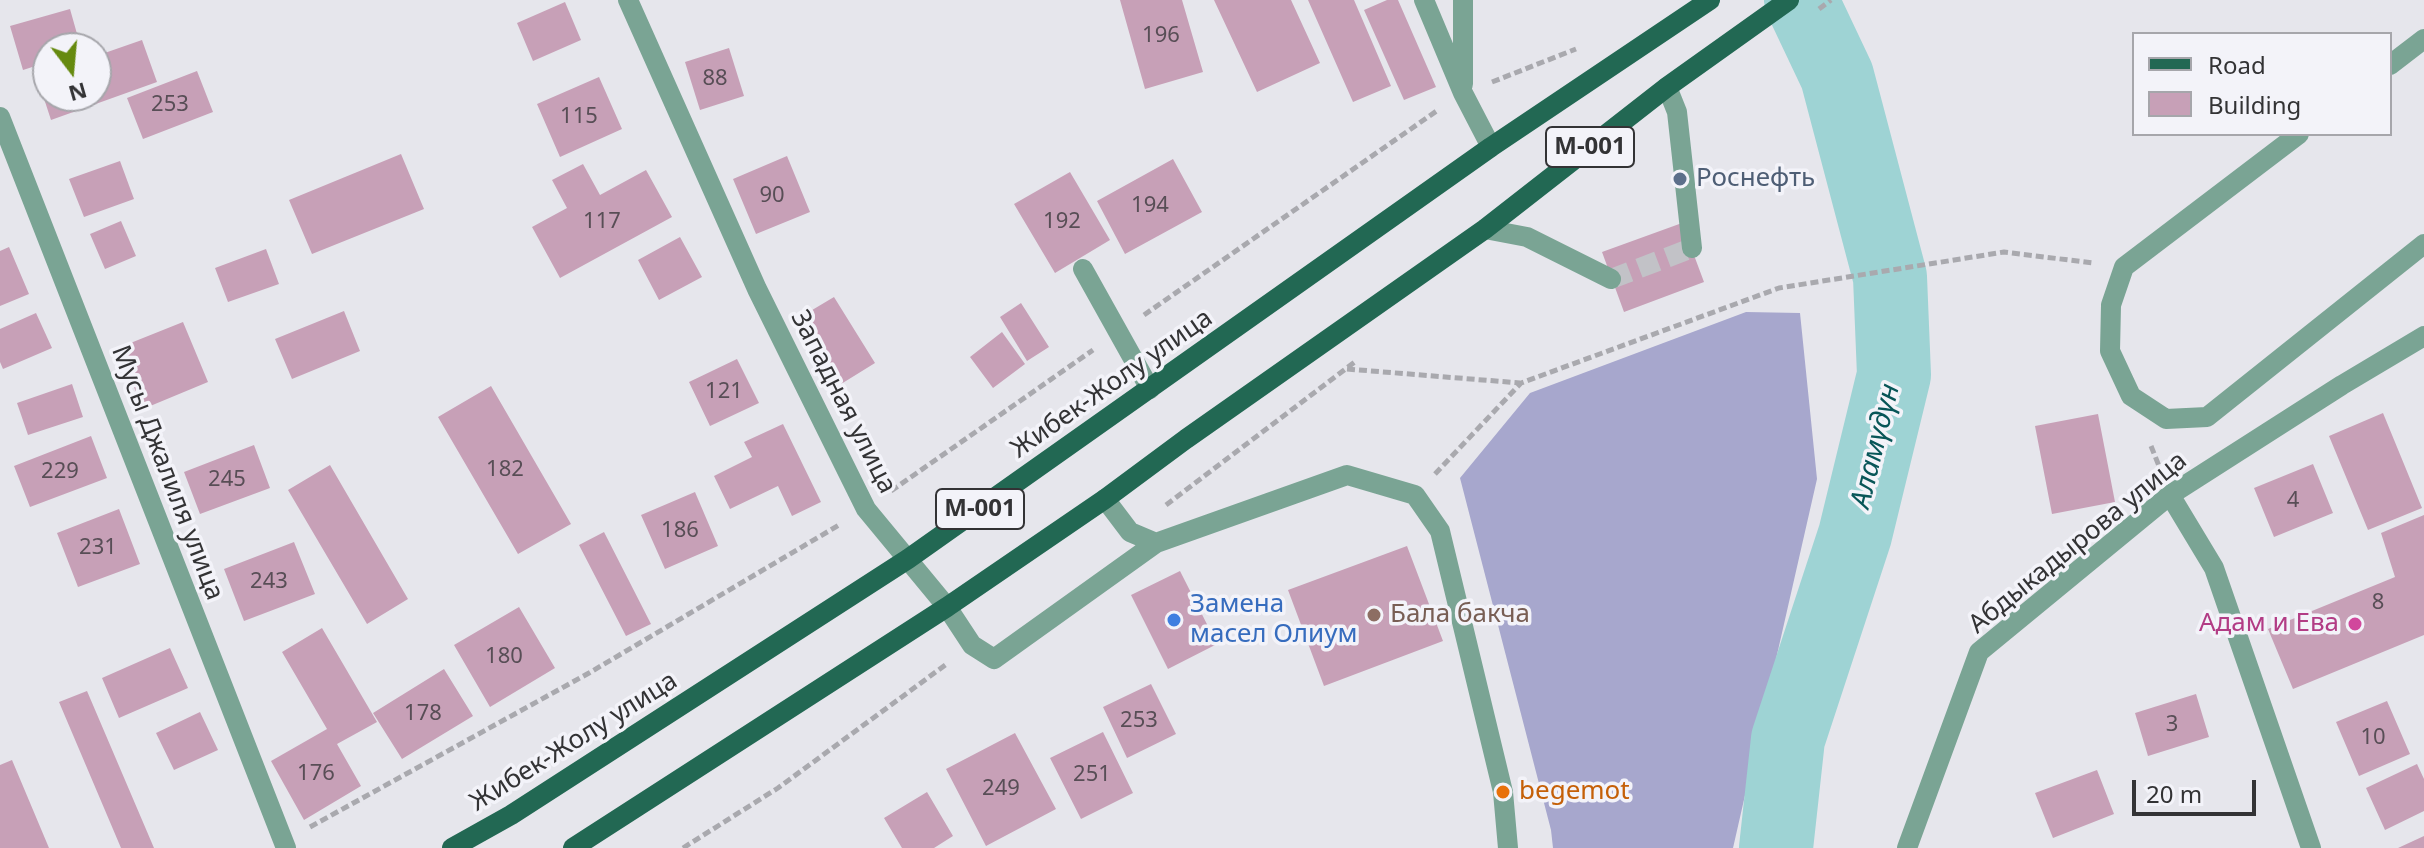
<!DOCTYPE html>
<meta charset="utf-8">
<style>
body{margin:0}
#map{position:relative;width:2424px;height:848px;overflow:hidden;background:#e6e6ec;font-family:"Noto Sans",sans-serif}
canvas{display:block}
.legend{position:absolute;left:2132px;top:32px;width:260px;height:104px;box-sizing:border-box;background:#f3f3f9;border:2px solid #a6a6ab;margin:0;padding:10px 14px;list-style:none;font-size:24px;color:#333335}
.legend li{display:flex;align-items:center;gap:16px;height:40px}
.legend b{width:40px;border:2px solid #a6a6ab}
.north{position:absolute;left:32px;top:32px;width:80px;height:80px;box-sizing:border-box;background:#f3f3f9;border:2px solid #a6a6ab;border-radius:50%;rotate:164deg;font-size:22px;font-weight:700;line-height:32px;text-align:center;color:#333335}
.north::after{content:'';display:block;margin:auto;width:28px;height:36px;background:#668a0f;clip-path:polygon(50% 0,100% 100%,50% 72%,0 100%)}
.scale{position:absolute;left:2132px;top:780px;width:124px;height:36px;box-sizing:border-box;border:4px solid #333335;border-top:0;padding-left:10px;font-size:24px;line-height:28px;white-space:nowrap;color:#333335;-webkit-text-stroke:6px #f3f3f9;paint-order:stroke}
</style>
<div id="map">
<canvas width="2424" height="848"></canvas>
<ul class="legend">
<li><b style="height:10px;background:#226853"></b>Road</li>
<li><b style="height:22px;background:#c7a0b7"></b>Building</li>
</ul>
<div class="north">N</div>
<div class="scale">20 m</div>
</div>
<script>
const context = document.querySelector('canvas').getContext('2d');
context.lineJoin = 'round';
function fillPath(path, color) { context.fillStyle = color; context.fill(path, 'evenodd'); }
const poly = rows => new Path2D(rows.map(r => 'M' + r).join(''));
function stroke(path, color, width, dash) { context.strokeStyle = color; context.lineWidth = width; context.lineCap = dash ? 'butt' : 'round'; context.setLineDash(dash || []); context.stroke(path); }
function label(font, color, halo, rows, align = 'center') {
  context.font = font + ' "Noto Sans",sans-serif'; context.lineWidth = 7; context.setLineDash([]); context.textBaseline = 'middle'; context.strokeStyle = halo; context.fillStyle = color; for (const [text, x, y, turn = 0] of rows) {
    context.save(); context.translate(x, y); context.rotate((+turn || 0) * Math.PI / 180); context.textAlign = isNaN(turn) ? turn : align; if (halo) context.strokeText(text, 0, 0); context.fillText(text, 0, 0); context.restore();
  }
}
const forest = poly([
 [1746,312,1800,313,1817,479,1733,848,1553,848,1551,830,1460,478,1530,393]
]);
const river = poly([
 [1776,848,1788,739,1855,535,1894,375,1890,277,1837,76,1801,0]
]);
const building = poly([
 [1120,0,1182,0,1203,72,1145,89],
 [1214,0,1291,0,1320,63,1257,92],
 [1308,0,1354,0,1391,86,1353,102],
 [1387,0,1398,0,1436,87,1404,100,1364,10],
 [565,2,581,40,533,61,517,23],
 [70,9,81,48,48,48,48,62,23,70,10,26],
 [142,40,157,82,51,120,37,77,48,73,48,96,96,96,96,56],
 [729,48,744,96,700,110,685,62],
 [197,71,213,112,143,139,127,98],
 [599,77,622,129,560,157,537,104],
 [401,154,424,209,312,254,289,200],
 [787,156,810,212,756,234,733,179],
 [1173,159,1202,212,1125,254,1097,201],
 [120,161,134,199,84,217,69,179],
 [583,164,600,195,646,170,672,217,560,278,532,227,567,208,552,180],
 [1070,172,1110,240,1055,273,1014,204],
 [121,221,136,256,105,269,90,234],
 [1682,223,1704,282,1624,312,1602,252],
 [680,237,702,277,659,300,638,260],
 [9,247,29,294,0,306,0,251],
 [266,249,279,284,228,302,215,268],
 [834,297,875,363,833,389,792,322],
 [1021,303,1049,347,1027,361,1000,317],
 [344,311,360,351,292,379,275,339],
 [36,313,52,348,3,369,0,362,0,329],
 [183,322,208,382,143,409,118,348],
 [1002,332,1025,364,993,388,970,357],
 [737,359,759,403,710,426,689,382],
 [72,384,83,417,28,435,17,403],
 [491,386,571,524,518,554,438,417],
 [2383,413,2422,508,2368,530,2329,436],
 [2098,414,2115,502,2052,514,2035,426],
 [783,424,821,502,792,516,778,486,730,509,714,476,752,457,744,442],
 [91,436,107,478,30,507,14,466],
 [254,445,270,488,200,514,184,472],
 [2313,464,2333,513,2274,537,2254,488],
 [330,465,408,599,367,624,288,490],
 [695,492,718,546,665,569,641,515],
 [119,509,140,564,78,587,57,533],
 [2424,515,2424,635,2293,689,2268,629,2395,577,2381,533],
 [604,532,651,624,626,636,579,545],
 [294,542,315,594,244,621,224,569],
 [1407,546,1443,641,1324,686,1288,590],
 [1180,571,1217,644,1168,669,1131,595],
 [519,607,555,668,490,707,454,645],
 [322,628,377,722,337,744,361,786,304,820,271,761,327,729,282,652],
 [170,648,188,688,119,718,102,678],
 [444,669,473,716,402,759,373,713],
 [1151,684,1176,734,1127,758,1103,707],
 [87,691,154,848,121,848,59,702],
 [2196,694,2209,737,2148,756,2135,713],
 [2387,701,2410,754,2359,776,2336,722],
 [200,712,218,750,174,770,156,733],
 [1103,732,1133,793,1081,819,1050,758],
 [1015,733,1056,809,986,846,946,769],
 [12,760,49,848,0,848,0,765],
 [2417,764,2424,779,2424,811,2385,830,2366,788],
 [2097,770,2114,814,2053,838,2035,793],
 [927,792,953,836,934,848,902,848,884,818],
 [2424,836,2424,848,2398,848]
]);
const minorTunnel = poly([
 [1611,279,1692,248]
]);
const path = poly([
 [1819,9,1831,0],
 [1492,82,1576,49],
 [1144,315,1438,110],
 [1347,369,1520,383],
 [2151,446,2159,466],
 [1435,474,1521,383,1779,288,2004,252,2093,263],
 [891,491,1093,350],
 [1166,505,1356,361],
 [310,827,589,673,839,525],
 [683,848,778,788,948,663]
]);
const minor = poly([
 [628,0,757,289,866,509,947,607,972,645,994,659,1156,543],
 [1424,0,1463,93,1491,147],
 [1463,0,1463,84],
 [2390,65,2424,39],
 [1667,87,1677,112,1692,248],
 [0,117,286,848],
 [2299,134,2124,267,2111,305,2110,351,2131,396,2166,419,2207,417,2424,244],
 [1485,229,1527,237,1611,279],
 [1083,269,1150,389],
 [2170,495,2214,568,2311,848],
 [1105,499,1130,532,1156,543,1347,475,1415,495,1440,531,1503,792,1508,848],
 [1907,848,1979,652,2170,495,2342,385,2424,336]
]);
const major = poly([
 [452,848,511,815,908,559,1491,147,1710,0],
 [573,848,947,607,1105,499,1186,439,1485,229,1667,87,1789,0]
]);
const markers = [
 [1680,179,8,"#5c6f8a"],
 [1374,615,8,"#8d6e63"],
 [1174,620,8,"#3f7fe0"],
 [2355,624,8,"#d1479c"],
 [1503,792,8,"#e8710a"]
];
const numberNames = [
 ["196",1161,36],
 ["88",715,79],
 ["253",170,105],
 ["115",579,117],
 ["90",772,196],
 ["194",1150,206],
 ["117",602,222],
 ["192",1062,222],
 ["121",724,392],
 ["182",505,470],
 ["229",60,472],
 ["245",227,480],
 ["4",2293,501],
 ["186",680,531],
 ["231",98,548],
 ["243",269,582],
 ["8",2378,603],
 ["180",504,657],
 ["178",423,714],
 ["253",1139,721],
 ["3",2172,725],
 ["10",2373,738],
 ["176",316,774],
 ["251",1092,775],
 ["249",1001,789]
];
const shields = [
 [1590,147,88],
 [980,509,88]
];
const shieldNames = [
 ["М-001",1590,147],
 ["М-001",980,509]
];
const serviceNames = [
 ["Роснефть",1696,179]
];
const streetNames = [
 ["Жибек-Жолу улица",1112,384,-35],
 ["Западная улица",843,402,63],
 ["Мусы Джалиля улица",167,473,69],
 ["Абдыкадырова улица",2078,543,-39],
 ["Жибек-Жолу улица",574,742,-32]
];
const shopNames = [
 ["Замена",1190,605],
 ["масел Олиум",1190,635]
];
const educationNames = [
 ["Бала бакча",1390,615]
];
const hotelNames = [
 ["Адам и Ева",2339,624]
];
const foodNames = [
 ["begemot",1519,792]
];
const waterNames = [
 ["Аламүдүн",1876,446,-76]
];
fillPath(forest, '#a7a7cd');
stroke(river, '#9ed3d4', 74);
fillPath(building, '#c7a0b7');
stroke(minorTunnel, '#c2c2c7', 20, [20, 10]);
stroke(path, '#a9a9ae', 5, [8, 4]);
stroke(minor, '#7aa494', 20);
stroke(major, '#226853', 20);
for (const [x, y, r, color] of markers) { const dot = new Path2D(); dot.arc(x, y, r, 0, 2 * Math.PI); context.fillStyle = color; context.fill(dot); stroke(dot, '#f3f3f9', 3); }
label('22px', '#584e56', null, numberNames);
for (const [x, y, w] of shields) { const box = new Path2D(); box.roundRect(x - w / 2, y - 20, w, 40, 6); context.fillStyle = '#f3f3f9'; context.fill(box); stroke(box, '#333335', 2); }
label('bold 24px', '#333335', null, shieldNames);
label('26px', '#4e5e75', '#f3f3f9', serviceNames, 'left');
label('26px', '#333335', '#f3f3f9', streetNames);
label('26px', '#366cbe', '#f3f3f9', shopNames, 'left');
label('26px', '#785e54', '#f3f3f9', educationNames, 'left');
label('26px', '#b23c85', '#f3f3f9', hotelNames, 'right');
label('26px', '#c56008', '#f3f3f9', foodNames, 'left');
label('italic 28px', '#085658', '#f3f3f9', waterNames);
</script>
